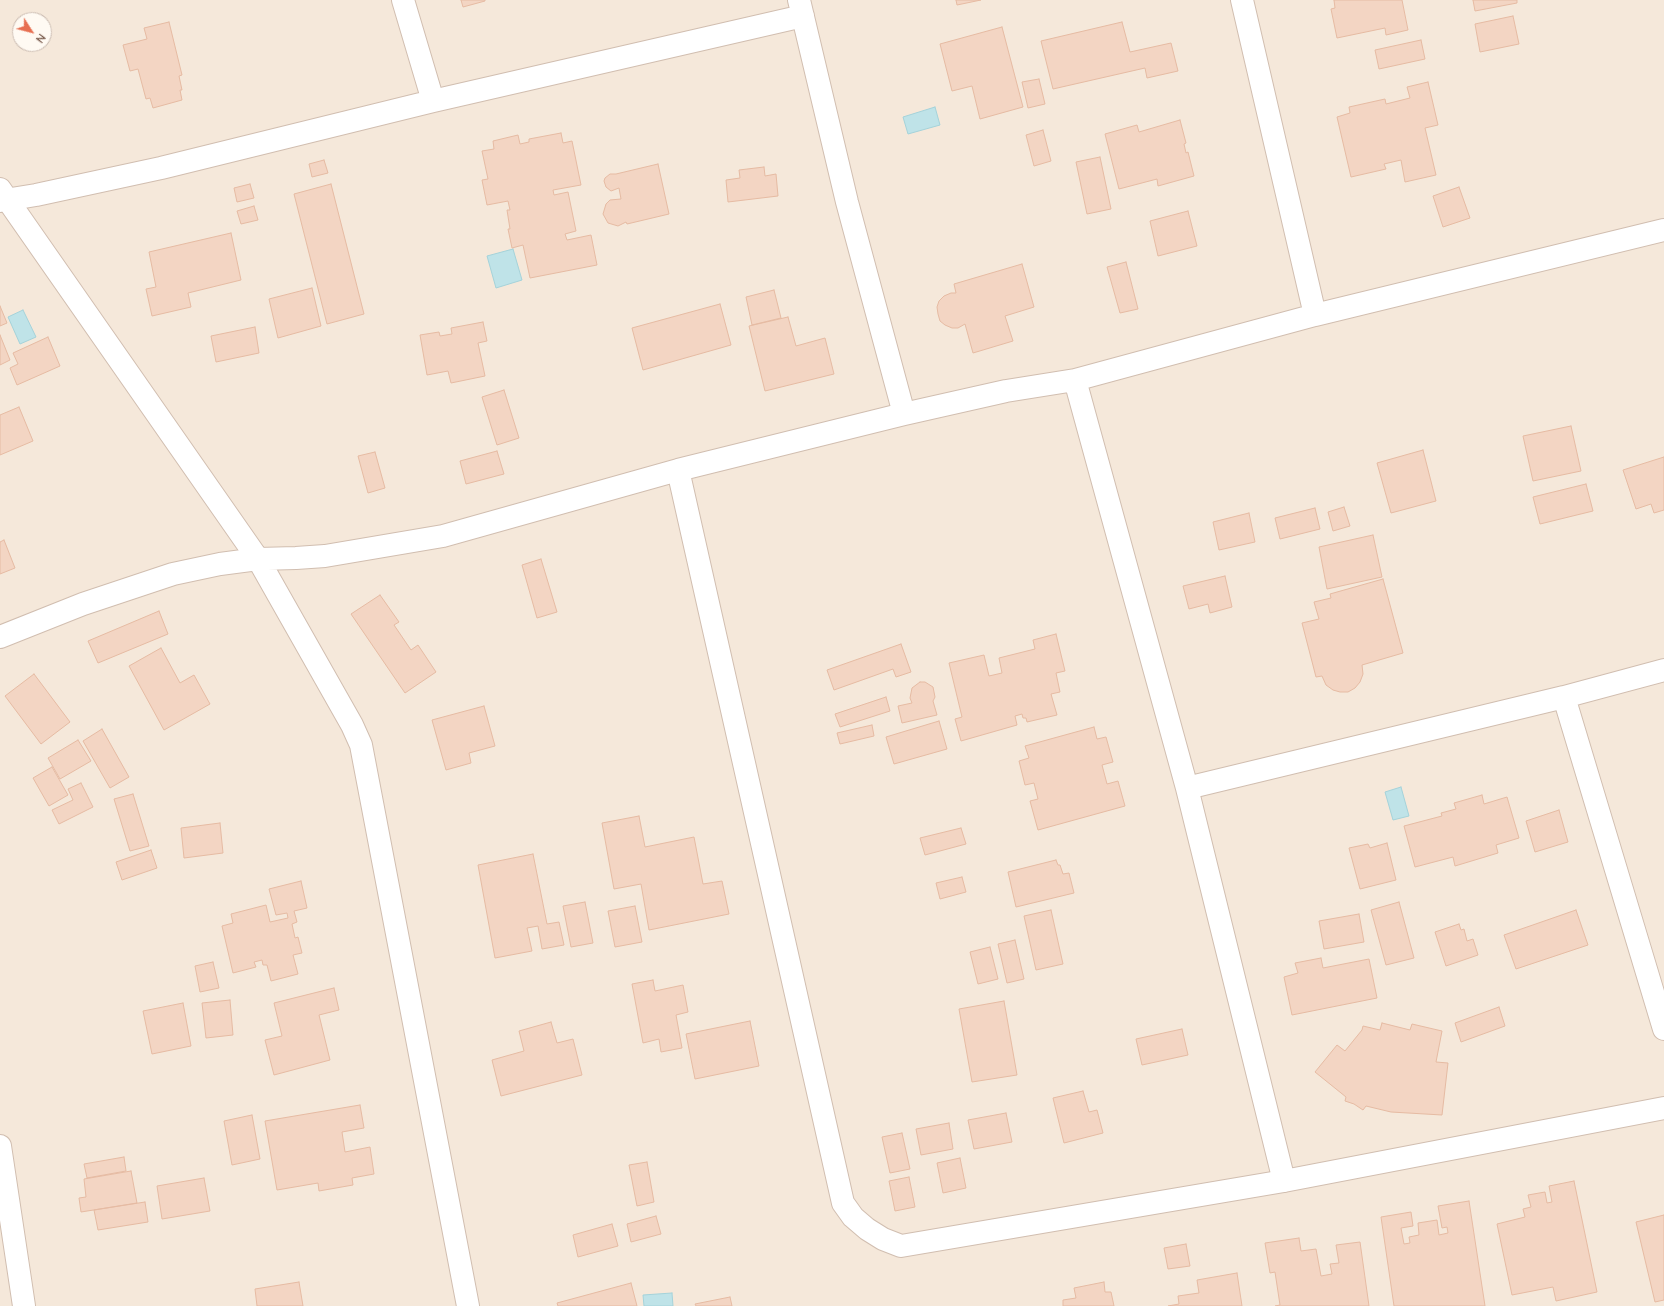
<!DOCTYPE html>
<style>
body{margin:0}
#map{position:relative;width:1664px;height:1306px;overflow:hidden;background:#fdf6ec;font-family:Quicksand,sans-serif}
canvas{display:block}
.north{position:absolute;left:12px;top:12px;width:40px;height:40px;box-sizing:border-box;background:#fffaf3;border:1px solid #cabbb1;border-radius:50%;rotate:126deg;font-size:11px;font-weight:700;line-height:16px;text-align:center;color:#7a5c4d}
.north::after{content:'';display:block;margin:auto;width:14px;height:18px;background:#e76f51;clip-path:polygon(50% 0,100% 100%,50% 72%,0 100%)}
</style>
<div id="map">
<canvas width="1664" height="1306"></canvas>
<div class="north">N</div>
</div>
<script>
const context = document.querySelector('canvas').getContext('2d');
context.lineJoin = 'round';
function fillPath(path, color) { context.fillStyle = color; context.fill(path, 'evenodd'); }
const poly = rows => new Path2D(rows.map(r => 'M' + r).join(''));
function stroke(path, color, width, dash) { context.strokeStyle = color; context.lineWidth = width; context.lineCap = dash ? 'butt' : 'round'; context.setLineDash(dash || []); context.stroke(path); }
const residential = poly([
 [0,0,1664,0,1664,1306,0,1306],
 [20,20,44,20,44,44,20,44]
]);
const water = poly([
 [935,107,940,125,908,134,903,117,935,107],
 [513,249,522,280,496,288,487,256,513,249],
 [23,310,36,337,20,344,8,317,23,310],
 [1401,787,1409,816,1393,820,1385,792,1401,787],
 [672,1293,673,1306,644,1306,643,1295,672,1293]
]);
const building = poly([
 [461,0,485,0,485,1,463,7,461,0],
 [956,0,981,0,957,5,956,0],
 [1334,0,1402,0,1408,30,1386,35,1385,28,1337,38,1331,9,1335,8,1334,0],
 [1473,0,1517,0,1517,3,1475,11,1473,0],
 [1513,16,1519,44,1480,52,1475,24,1513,16],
 [169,22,182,75,179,76,182,90,180,90,182,100,153,108,150,98,146,99,138,69,130,71,123,45,147,39,144,28,169,22],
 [1122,22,1130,52,1171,43,1178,71,1147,78,1145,68,1053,89,1041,41,1122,22],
 [1002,27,1023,107,980,119,972,86,952,91,940,44,1002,27],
 [1421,40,1425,59,1379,69,1375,50,1421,40],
 [1039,79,1045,104,1028,108,1022,82,1039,79],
 [1428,82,1438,125,1425,128,1436,175,1405,182,1401,160,1384,164,1386,169,1351,177,1337,117,1350,113,1349,107,1385,99,1386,104,1410,98,1407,87,1428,82],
 [1180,120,1186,143,1184,144,1186,153,1188,152,1194,176,1158,186,1157,179,1119,189,1105,134,1137,125,1139,132,1180,120],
 [1043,130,1051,161,1034,166,1026,135,1043,130],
 [561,133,563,143,572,141,581,185,553,190,554,195,568,192,576,231,565,234,567,240,591,235,597,265,530,278,523,245,512,248,508,229,510,229,507,210,510,210,508,201,487,205,482,180,488,179,482,151,494,149,493,141,518,135,520,144,529,142,529,139,561,133],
 [1100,157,1111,209,1087,214,1076,162,1100,157],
 [324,160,328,173,312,177,309,164,324,160],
 [658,164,669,214,627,224,626,222,618,226,608,223,603,214,606,204,610,200,621,199,619,188,611,191,606,187,604,181,605,178,610,174,616,174,658,164],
 [764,167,765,176,776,174,778,196,728,202,726,180,740,178,739,170,764,167],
 [250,184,254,198,237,202,234,188,250,184],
 [331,184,364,314,327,324,294,194,331,184],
 [1459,187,1470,218,1443,227,1433,196,1459,187],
 [254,206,258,220,241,224,237,211,254,206],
 [1188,211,1197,246,1158,256,1150,221,1188,211],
 [231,233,241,280,188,293,191,307,152,316,146,289,156,287,149,252,231,233],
 [1126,262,1138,309,1120,313,1107,267,1126,262],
 [1022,264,1034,307,1005,316,1013,341,973,353,965,324,958,328,952,328,945,325,940,321,938,314,937,307,939,301,944,296,951,293,956,293,954,284,1022,264],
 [312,288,321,326,278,338,269,299,312,288],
 [774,290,781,318,752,325,746,297,774,290],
 [720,304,731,345,643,370,632,328,720,304],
 [0,306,7,323,0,326,0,306],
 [788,317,796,346,825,338,834,374,765,391,749,326,788,317],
 [483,322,487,341,478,343,485,376,451,383,448,371,427,375,420,335,439,332,440,336,452,334,451,328,483,322],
 [255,327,259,353,216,362,211,336,255,327],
 [0,335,10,360,0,365,0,335],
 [48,337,60,366,17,385,10,368,18,364,13,353,48,337],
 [504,390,519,438,497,445,482,397,504,390],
 [19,407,33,441,0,455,0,415,19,407],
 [1571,426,1581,471,1533,481,1523,436,1571,426],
 [1423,450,1436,501,1391,513,1377,463,1423,450],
 [497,451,504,474,466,484,460,461,497,451],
 [375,452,385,488,368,493,358,456,375,452],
 [1664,457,1664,510,1654,513,1651,504,1636,509,1623,470,1664,457],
 [1586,484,1593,511,1540,524,1533,497,1586,484],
 [1344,507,1350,526,1333,531,1328,512,1344,507],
 [1315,508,1320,529,1280,539,1275,518,1315,508],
 [1249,513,1255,542,1219,550,1213,522,1249,513],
 [1373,535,1382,577,1327,589,1319,547,1373,535],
 [4,540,15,568,0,574,0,542,4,540],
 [541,559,557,612,537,618,522,565,541,559],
 [1225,576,1232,607,1210,613,1208,604,1189,609,1183,586,1225,576],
 [1383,579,1403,653,1362,665,1363,674,1360,682,1355,688,1348,692,1340,692,1333,690,1326,685,1322,676,1316,677,1302,623,1319,619,1314,602,1331,598,1330,594,1383,579],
 [380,595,399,622,394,625,411,650,418,645,436,672,405,693,351,614,380,595],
 [159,611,168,634,98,663,88,641,159,611],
 [1056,634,1065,671,1056,673,1060,692,1051,694,1057,715,1027,722,1026,718,1023,718,1022,714,1015,716,1017,725,961,741,955,719,962,717,949,663,984,655,989,676,1002,673,999,658,1035,649,1033,640,1056,634],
 [901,644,911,672,896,677,893,669,834,690,827,670,901,644],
 [161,648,180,683,194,675,210,704,164,730,129,666,161,648],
 [34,674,70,722,41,744,5,696,34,674],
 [920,682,925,682,933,687,935,697,933,701,937,715,902,723,898,706,912,703,910,698,912,688,920,682],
 [886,697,890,711,840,727,835,714,886,697],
 [484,706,495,746,469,753,471,763,446,770,432,720,484,706],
 [939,721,947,749,894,764,886,737,939,721],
 [872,725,874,736,840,744,837,733,872,725],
 [1094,727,1097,739,1106,737,1113,762,1102,765,1107,784,1118,781,1125,806,1038,830,1030,801,1038,799,1034,783,1025,785,1019,761,1029,758,1025,746,1094,727],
 [102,729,129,777,110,788,83,741,102,729],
 [78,740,91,761,60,779,48,758,78,740],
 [52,767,68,795,49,806,33,778,52,767],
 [81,783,93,807,59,824,52,810,73,800,68,789,81,783],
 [133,794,149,846,130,851,114,799,133,794],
 [1482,795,1484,804,1507,797,1519,838,1496,845,1498,853,1455,866,1453,857,1415,867,1404,826,1442,816,1441,813,1456,809,1454,803,1482,795],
 [1559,810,1568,842,1535,852,1526,821,1559,810],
 [639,816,645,847,694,837,703,884,722,881,729,914,649,930,641,884,614,889,602,823,639,816],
 [220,823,223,853,184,858,181,828,220,823],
 [961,828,966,844,925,855,920,838,961,828],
 [1387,843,1396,880,1360,889,1349,848,1368,844,1370,848,1387,843],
 [151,850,157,868,122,880,116,862,151,850],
 [533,854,547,924,559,922,564,945,542,949,538,926,527,928,532,951,495,958,478,865,533,854],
 [1056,860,1058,865,1060,865,1063,874,1069,873,1074,893,1016,907,1008,872,1056,860],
 [962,877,966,892,940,899,936,883,962,877],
 [301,881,307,908,294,911,297,922,292,924,295,938,298,937,302,953,293,955,298,974,271,981,267,965,263,965,262,960,254,962,256,967,233,973,222,926,233,923,231,914,266,905,270,922,288,918,287,913,276,915,269,889,301,881],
 [585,902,593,943,571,947,563,906,585,902],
 [1399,902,1414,958,1386,965,1371,910,1399,902],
 [635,906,642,942,615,947,608,911,635,906],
 [1051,910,1063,964,1036,970,1024,916,1051,910],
 [1576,910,1588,945,1516,969,1504,935,1576,910],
 [1359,914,1364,942,1324,949,1319,921,1359,914],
 [1459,924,1461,930,1464,929,1467,941,1473,939,1478,955,1446,966,1435,932,1459,924],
 [1015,940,1024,979,1007,983,998,944,1015,940],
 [990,947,998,979,978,984,970,952,990,947],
 [1321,958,1323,968,1369,959,1377,998,1292,1015,1284,977,1298,973,1295,963,1321,958],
 [213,962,219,988,200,992,195,966,213,962],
 [653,980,655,991,683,985,688,1012,676,1015,682,1048,661,1052,659,1039,643,1043,632,984,653,980],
 [334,988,339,1010,319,1015,330,1060,274,1075,265,1040,282,1036,274,1003,334,988],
 [230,1000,233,1035,206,1038,202,1003,230,1000],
 [1004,1001,1017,1075,972,1082,959,1009,1004,1001],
 [183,1003,191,1046,152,1054,143,1011,183,1003],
 [1499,1007,1505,1026,1461,1042,1455,1023,1499,1007],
 [750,1021,759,1066,695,1079,686,1034,750,1021],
 [551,1022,557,1043,573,1039,582,1075,501,1096,492,1060,524,1051,519,1031,551,1022],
 [1382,1023,1410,1030,1412,1024,1442,1031,1436,1062,1448,1063,1442,1115,1391,1112,1366,1106,1363,1110,1354,1104,1345,1101,1346,1097,1315,1072,1337,1045,1345,1051,1362,1030,1363,1026,1380,1030,1382,1023],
 [1182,1029,1188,1055,1142,1065,1136,1039,1182,1029],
 [1083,1091,1089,1112,1097,1110,1103,1133,1064,1143,1053,1098,1083,1091],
 [360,1105,364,1128,342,1132,345,1152,370,1147,374,1174,352,1178,353,1185,319,1191,318,1183,277,1190,265,1121,360,1105],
 [1006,1113,1012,1142,974,1149,968,1120,1006,1113],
 [252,1115,260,1159,232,1165,224,1121,252,1115],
 [949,1123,953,1149,921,1155,916,1129,949,1123],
 [902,1133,910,1169,890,1173,882,1137,902,1133],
 [124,1157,126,1171,87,1178,84,1164,124,1157],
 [960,1158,966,1188,943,1193,937,1163,960,1158],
 [647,1162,654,1202,637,1206,629,1165,647,1162],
 [131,1171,137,1203,81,1212,79,1198,86,1197,84,1179,131,1171],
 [909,1177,915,1207,895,1211,889,1181,909,1177],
 [204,1178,210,1211,162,1219,157,1186,204,1178],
 [1574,1181,1597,1292,1556,1301,1553,1287,1512,1295,1497,1224,1525,1217,1523,1209,1531,1207,1528,1195,1545,1192,1547,1203,1552,1202,1549,1186,1574,1181],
 [1469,1201,1485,1306,1394,1306,1381,1217,1411,1212,1413,1226,1401,1228,1404,1244,1410,1243,1409,1237,1419,1235,1418,1223,1437,1220,1439,1235,1448,1233,1447,1227,1442,1228,1438,1206,1469,1201],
 [145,1202,148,1222,98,1230,94,1210,145,1202],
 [1664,1215,1664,1300,1655,1302,1636,1222,1664,1215],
 [656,1216,661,1234,631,1242,627,1224,656,1216],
 [612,1224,618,1246,578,1257,573,1235,612,1224],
 [1299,1238,1301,1251,1316,1249,1321,1276,1332,1274,1330,1264,1339,1263,1336,1245,1360,1242,1369,1306,1275,1306,1280,1305,1275,1272,1270,1273,1265,1243,1299,1238],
 [1186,1244,1190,1266,1168,1269,1164,1248,1186,1244],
 [1237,1273,1242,1306,1168,1306,1179,1304,1178,1296,1199,1293,1197,1280,1237,1273],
 [299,1282,303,1306,257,1306,255,1289,299,1282],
 [1104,1282,1105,1292,1111,1292,1114,1306,1063,1306,1063,1300,1076,1298,1074,1288,1104,1282],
 [631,1283,637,1306,558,1306,557,1303,631,1283],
 [730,1297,732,1306,696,1306,695,1304,730,1297]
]);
const minor = poly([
 [403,0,433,101],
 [799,0,847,202,904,414],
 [1242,0,1315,315],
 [0,189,258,559,352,725,361,745,468,1306],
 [0,201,36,195,161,168,433,101,803,16],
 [1075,380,1187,788,1284,1181],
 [678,470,843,1203,853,1217,867,1229,883,1239,901,1246,1284,1181,1664,1108],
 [0,637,83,604,173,574,220,564,258,559,296,558,325,556,443,536,678,470,904,414,1006,391,1075,380,1315,315,1664,230],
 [1564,697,1664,1029],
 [1187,788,1564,697,1664,670],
 [0,1146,24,1306]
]);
fillPath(residential, '#f5e8da');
fillPath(water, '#bfe3e8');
stroke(water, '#a5d3da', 1);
fillPath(building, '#f3d5c3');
stroke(building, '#e6bba3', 1);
stroke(minor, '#d1beb0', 24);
stroke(minor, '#fff', 22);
</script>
